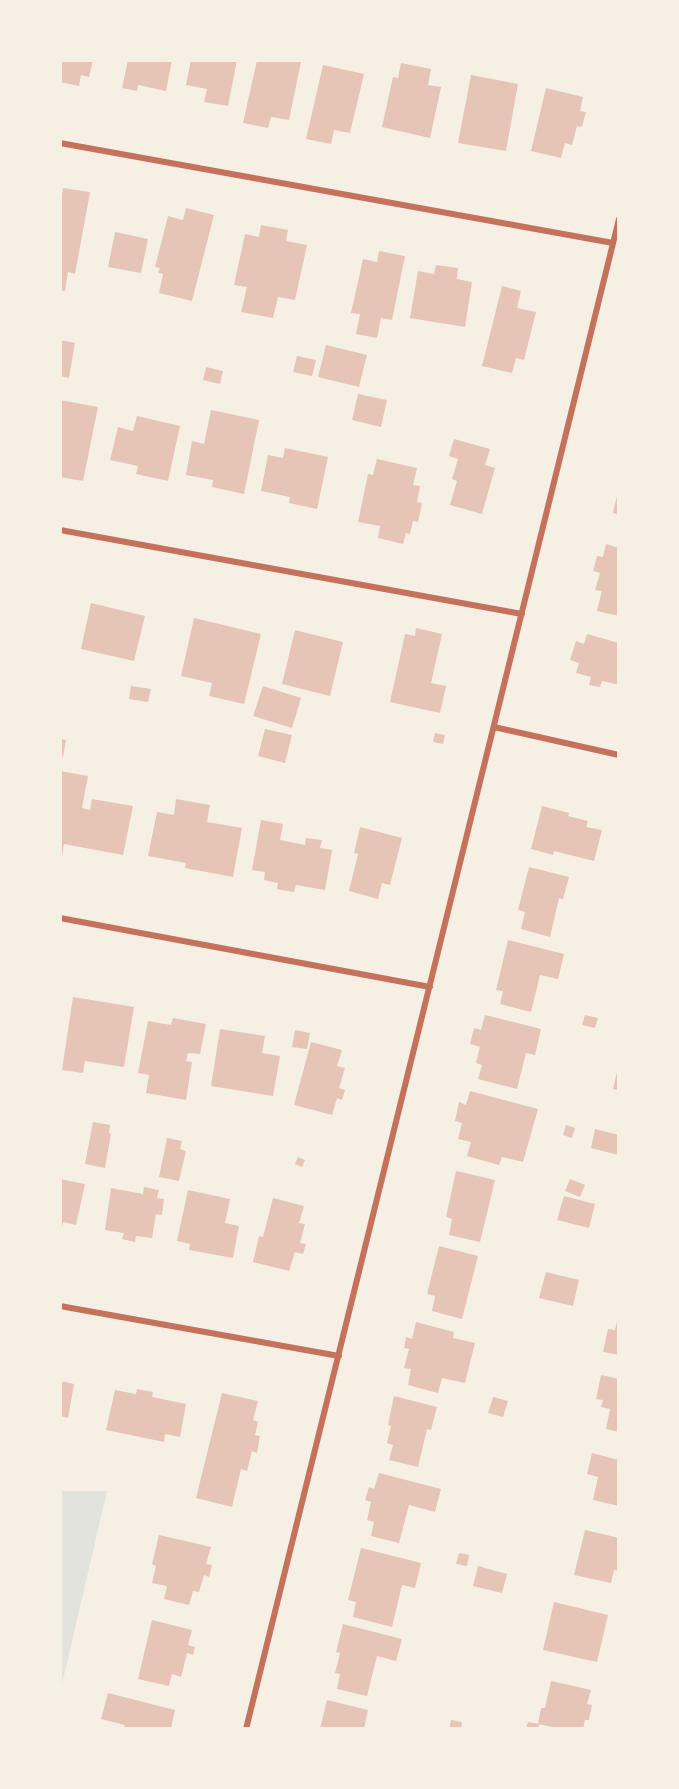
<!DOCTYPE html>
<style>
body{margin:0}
#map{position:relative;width:679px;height:1789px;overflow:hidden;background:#f6efe4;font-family:"Nunito Sans",sans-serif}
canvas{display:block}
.frame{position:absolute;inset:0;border:62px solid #f6efe4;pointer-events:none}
</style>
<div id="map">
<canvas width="679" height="1789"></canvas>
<div class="frame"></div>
</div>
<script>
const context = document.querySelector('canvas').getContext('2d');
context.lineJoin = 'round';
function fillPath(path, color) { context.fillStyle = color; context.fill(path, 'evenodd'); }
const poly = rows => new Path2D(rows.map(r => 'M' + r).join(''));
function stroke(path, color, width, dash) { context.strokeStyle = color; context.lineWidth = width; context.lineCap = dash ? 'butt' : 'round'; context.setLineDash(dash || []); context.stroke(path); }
const green = poly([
 [60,1491,107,1491,60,1693]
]);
const building = poly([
 [60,60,93,60,89,77,81,75,79,86,60,82],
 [128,60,172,60,166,91,138,85,137,91,122,88],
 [191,60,237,60,228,106,204,102,207,89,186,85],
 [257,60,290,60,301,62,289,120,271,117,268,128,243,123],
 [401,63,431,69,428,85,441,87,430,138,382,127,393,77,398,78],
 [323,65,364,74,350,133,334,130,331,144,306,139],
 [471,75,518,84,506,151,458,143],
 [546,88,583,97,580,111,586,112,582,127,577,126,572,145,565,143,561,158,531,151],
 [63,188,90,192,75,274,68,272,65,291,60,290,60,196,62,196],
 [186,208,214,215,192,301,159,293,163,274,158,273,160,268,155,267,168,216,183,220],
 [261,225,288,230,286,241,307,245,295,300,278,297,273,318,241,312,247,287,234,285,245,234,259,237],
 [115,232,148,239,141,273,108,267],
 [379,251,405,256,392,320,381,318,377,338,356,334,360,314,351,313,363,259,377,262],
 [436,265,458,268,457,279,472,282,465,327,410,318,418,271,434,274],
 [502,286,521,291,517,308,536,312,524,360,516,358,512,373,482,366],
 [60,340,75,343,69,378,60,376],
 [326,345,367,355,359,387,318,377],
 [297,356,316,360,312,376,293,372],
 [206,367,223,371,220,384,203,380],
 [358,394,387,400,381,427,352,420],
 [60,400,98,407,83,481,60,477],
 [211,410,259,420,244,494,212,487,213,480,186,475,192,441,204,444],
 [137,416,180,426,168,481,136,474,138,466,110,460,118,427,133,431],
 [454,439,490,449,485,465,495,468,482,514,450,505,457,481,452,479,458,459,449,456],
 [285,448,328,457,317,509,289,503,290,497,261,491,268,455,283,458],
 [377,459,417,468,413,485,420,486,417,502,422,503,418,522,413,521,410,534,406,533,403,544,378,538,380,526,358,522,368,474,373,475],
 [618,491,619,492,619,515,613,513],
 [606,544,619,548,619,616,597,611,602,591,595,590,600,573,593,571,597,556,603,557],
 [91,603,145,616,134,661,81,649],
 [194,618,261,634,244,704,209,696,212,683,181,676],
 [416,628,442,634,431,683,446,686,440,713,390,702,405,634,415,636],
 [295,630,343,642,330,696,282,684],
 [587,634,619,643,619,685,602,681,600,687,589,685,591,677,576,673,579,663,570,660,576,641,584,644],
 [131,686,151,689,148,702,129,699],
 [263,686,301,698,292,728,253,716],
 [265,729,292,735,285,763,258,756],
 [435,733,445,735,443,744,433,742],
 [60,739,66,740,63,757,60,756],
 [60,771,88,776,82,808,90,810,92,799,133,806,123,855,64,844,62,856,60,855],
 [176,799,210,805,207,822,242,828,233,877,185,868,186,863,148,856,157,812,174,815],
 [542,806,569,813,568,816,588,821,586,827,602,830,594,861,554,851,553,855,531,849],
 [261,820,283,824,280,840,305,845,306,838,322,840,320,848,332,850,325,890,296,885,294,892,277,889,278,883,264,880,265,872,252,870],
 [360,827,402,838,390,885,382,883,378,899,349,891,358,854,354,853],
 [529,867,569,877,563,899,559,898,550,937,521,929,525,912,518,910],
 [508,940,564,954,558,979,540,975,531,1012,500,1004,503,991,496,990],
 [73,997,134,1007,124,1067,85,1061,83,1073,62,1070],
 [485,1015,541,1029,535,1055,526,1053,517,1089,478,1079,482,1065,476,1063,480,1047,470,1044,474,1028,481,1030],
 [585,1015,598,1018,595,1028,582,1025],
 [173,1018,206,1024,200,1054,188,1053,186,1061,192,1062,186,1100,146,1093,149,1075,138,1073,148,1021,171,1025],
 [220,1029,265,1036,262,1053,280,1056,273,1096,211,1086],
 [295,1030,310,1033,307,1049,292,1047],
 [311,1042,342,1050,337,1066,345,1068,339,1088,345,1090,342,1100,337,1098,332,1115,294,1105],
 [618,1068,619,1068,619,1090,613,1089],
 [470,1091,538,1109,523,1162,502,1157,499,1165,467,1156,471,1142,458,1139,462,1123,455,1121,459,1102,466,1105],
 [93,1122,110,1125,109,1133,111,1134,105,1168,85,1164],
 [566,1125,575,1128,572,1138,563,1135],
 [595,1129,619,1135,619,1155,591,1148],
 [167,1138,182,1141,180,1149,186,1151,179,1181,159,1177],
 [298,1157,305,1160,302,1167,295,1164],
 [456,1171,495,1180,480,1242,449,1235,452,1219,446,1217],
 [60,1179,85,1184,76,1225,63,1222,62,1228,60,1228],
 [570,1179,585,1185,580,1197,565,1191],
 [144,1187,159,1190,157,1198,164,1199,162,1215,156,1214,152,1238,136,1236,135,1242,122,1239,124,1233,105,1230,111,1188,143,1194],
 [188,1190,230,1199,225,1223,239,1226,233,1258,189,1250,190,1244,177,1241],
 [564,1196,595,1204,589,1228,557,1220],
 [273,1198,304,1206,299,1223,305,1224,300,1243,306,1244,303,1254,295,1252,289,1271,253,1262,259,1236,263,1237],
 [439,1246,478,1256,462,1319,432,1311,435,1296,427,1294],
 [546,1272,579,1280,573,1306,539,1298],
 [618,1317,619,1317,619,1355,603,1352,608,1329,615,1330],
 [416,1322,454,1332,453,1338,475,1343,465,1383,442,1378,438,1393,408,1385,411,1369,404,1368,409,1349,404,1348,406,1337,412,1339],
 [601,1375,619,1379,619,1432,606,1429,610,1409,601,1407,603,1400,596,1399],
 [60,1381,74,1384,68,1418,60,1416],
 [137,1389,153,1392,152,1397,186,1404,180,1437,165,1434,164,1442,106,1430,115,1390,136,1394],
 [222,1393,258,1401,253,1420,258,1422,255,1435,260,1436,257,1453,252,1451,247,1471,241,1469,232,1507,196,1498],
 [394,1396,437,1407,431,1430,427,1429,418,1467,389,1460,393,1445,387,1443,391,1426,388,1425],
 [493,1397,508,1401,503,1417,488,1413],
 [592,1453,619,1460,619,1506,593,1500,598,1477,587,1474],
 [379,1473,441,1489,435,1512,409,1505,399,1543,371,1536,374,1522,367,1520,371,1502,365,1500,369,1487,374,1489],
 [585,1530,619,1538,619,1571,614,1570,611,1583,574,1575],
 [159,1535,211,1547,206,1564,212,1565,209,1577,204,1575,199,1592,193,1591,189,1605,164,1599,167,1586,152,1583,156,1566,152,1564],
 [361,1548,421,1563,415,1588,402,1585,392,1627,353,1617,356,1602,348,1600],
 [459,1553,469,1555,467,1566,456,1564],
 [478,1566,507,1574,502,1593,473,1586],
 [554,1602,608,1615,597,1662,543,1650],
 [152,1620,192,1630,188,1645,195,1647,193,1655,187,1653,181,1677,172,1674,169,1686,138,1679],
 [343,1624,402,1639,396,1661,377,1656,367,1696,337,1689,340,1674,335,1673,340,1653,336,1652],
 [551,1681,591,1690,587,1704,592,1705,589,1720,585,1720,583,1729,562,1729,538,1724,541,1708,545,1708],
 [108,1693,175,1710,171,1729,123,1729,125,1725,101,1719],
 [327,1700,368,1710,364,1729,320,1729],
 [451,1720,462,1722,461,1729,449,1729],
 [528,1722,539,1724,538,1729,526,1729]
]);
const minor = poly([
 [60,143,613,243],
 [60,530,522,614],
 [494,727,619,755],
 [60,918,430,987],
 [60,1306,339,1356],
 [246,1729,619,219]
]);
fillPath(green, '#e2e4dc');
fillPath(building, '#e6c5b7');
stroke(minor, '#c5725c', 6);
</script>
